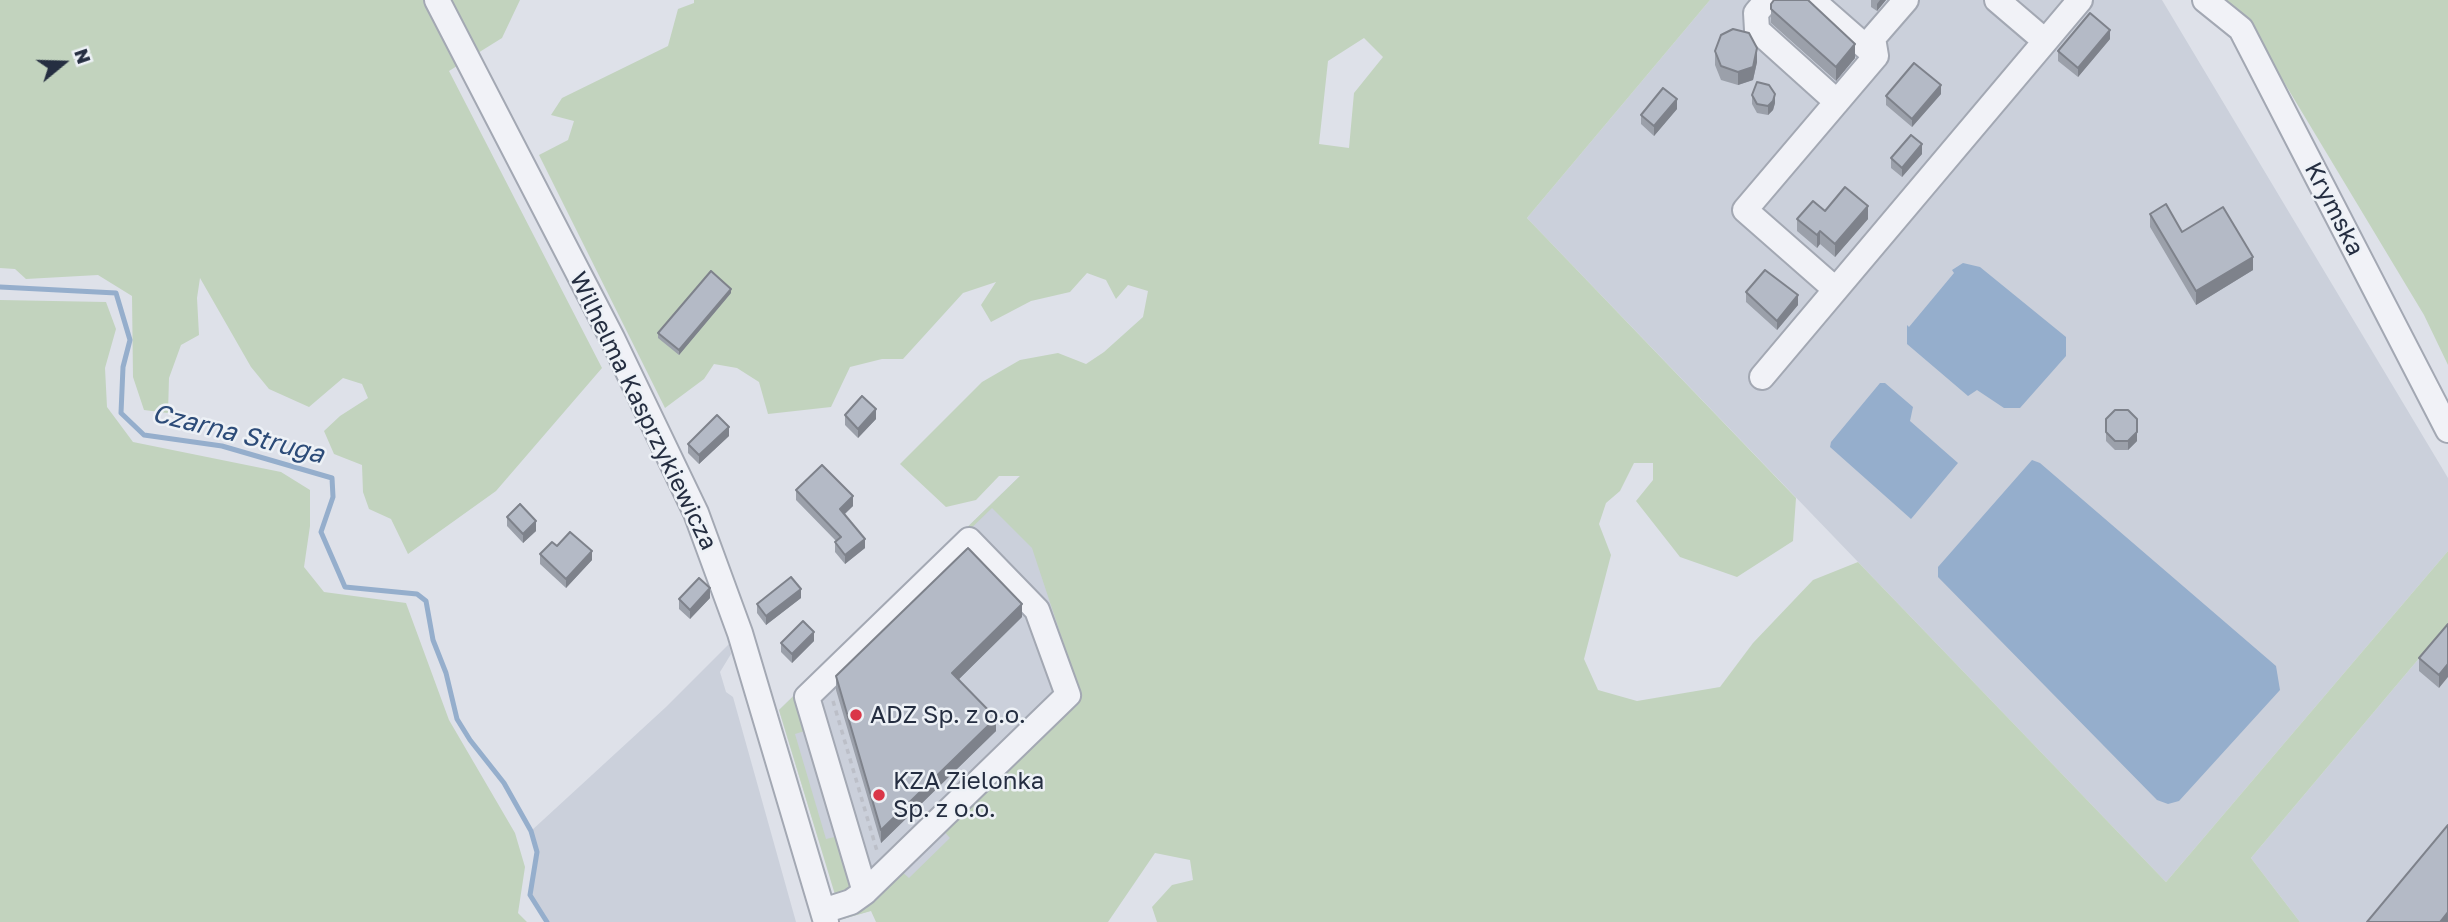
<!DOCTYPE html>
<style>
body{margin:0}
#map{position:relative;width:2448px;height:922px;overflow:hidden;background:#dee1e9;font-family:"Golos Text",sans-serif}
canvas{display:block}
.north{position:absolute;left:28px;top:28px;width:70px;height:70px;-webkit-text-stroke:5px #edf1f6;paint-order:stroke;rotate:71deg;font-size:19px;font-weight:700;line-height:28px;text-align:center;color:#252e41}
.north::after{content:'';display:block;margin:auto;width:24px;height:32px;background:#252e41;clip-path:polygon(50% 0,100% 100%,50% 72%,0 100%)}
</style>
<div id="map">
<canvas width="2448" height="922"></canvas>
<div class="north">N</div>
</div>
<script>
const context = document.querySelector('canvas').getContext('2d');
context.lineJoin = 'round';
function fillPath(path, color) { context.fillStyle = color; context.fill(path, 'evenodd'); }
const poly = rows => new Path2D(rows.map(r => 'M' + r).join(''));
function stroke(path, color, width, dash) { context.strokeStyle = color; context.lineWidth = width; context.lineCap = dash ? 'butt' : 'round'; context.setLineDash(dash || []); context.stroke(path); }
function label(font, color, halo, rows, align = 'center') {
  context.font = font + ' "Golos Text",sans-serif'; context.lineWidth = 5; context.setLineDash([]); context.textBaseline = 'middle'; context.strokeStyle = halo; context.fillStyle = color; for (const [text, x, y, turn = 0] of rows) {
    context.save(); context.translate(x, y); context.rotate((+turn || 0) * Math.PI / 180); context.textAlign = isNaN(turn) ? turn : align; if (halo) context.strokeText(text, 0, 0); context.fillText(text, 0, 0); context.restore();
  }
}
const built = poly([
 [1710,0,2162,0,2448,478,2448,551,2166,882,1527,218],
 [1021,475,1096,693,933,892,843,919,779,710],
 [2448,624,2448,922,2300,922,2251,858],
 [729,644,731,654,720,672,726,692,733,697,796,922,547,922,530,895,537,852,531,831,666,707]
]);
const green = poly([
 [0,0,520,0,502,38,449,71,602,368,496,491,408,554,391,519,369,509,363,492,362,465,334,454,324,431,340,416,368,398,362,384,343,378,309,407,269,389,251,367,200,278,197,298,199,335,181,345,169,378,168,413,144,410,133,377,132,296,98,275,26,279,15,269,0,268],
 [694,0,1710,0,1527,218,1796,498,1793,541,1737,577,1680,557,1636,501,1653,480,1653,463,1634,463,1620,491,1606,503,1599,524,1611,555,1584,659,1598,690,1637,701,1720,687,1753,643,1813,580,1858,562,2166,882,2448,551,2448,624,2251,858,2300,922,1157,922,1152,907,1172,885,1193,880,1190,860,1155,853,1108,922,876,922,871,911,843,919,842,917,865,908,902,872,909,878,950,838,941,828,1080,693,1032,548,992,508,798,696,808,730,795,734,826,839,839,836,853,890,836,898,779,710,1020,476,999,476,976,500,946,507,900,464,982,382,1020,360,1058,353,1086,364,1104,352,1143,317,1148,291,1128,285,1116,299,1106,280,1087,273,1070,292,1031,301,991,322,981,305,996,282,963,293,903,359,882,359,850,367,831,407,768,414,759,382,737,368,714,364,704,379,665,408,539,155,568,140,574,121,551,115,562,98,668,46,678,9,694,3],
 [1364,38,1383,57,1354,93,1349,148,1319,144,1328,61],
 [2223,0,2448,0,2448,365,2424,315,2255,34],
 [0,300,106,302,116,329,105,368,107,407,133,442,281,472,310,490,310,526,304,567,324,592,406,603,449,720,515,833,525,867,518,913,527,922,0,922]
]);
const water = poly([
 [1963,263,1980,267,2066,337,2066,356,2020,408,2004,408,1977,390,1968,396,1907,344,1907,325,1909,327,1954,273,1952,270],
 [1880,383,1885,383,1913,407,1910,421,1958,463,1911,519,1830,447,1831,442],
 [2032,460,2040,463,2276,666,2280,690,2179,801,2168,804,2157,800,1938,577,1938,567]
]);
const stream = poly([
 [0,287,116,293,130,340,123,367,121,413,144,435,222,446,332,478,333,497,321,532,345,587,417,594,426,601,433,640,446,673,457,719,470,740,504,783,531,831,537,852,530,895,547,922]
]);
const path = poly([
 [833,701,877,851]
]);
const minor = poly([
 [437,0,612,338,696,513,740,633,826,922],
 [1767,0,1756,13,1757,30,1837,102],
 [1812,0,1876,56],
 [1997,0,2045,41],
 [2205,0,2241,29,2448,430],
 [1835,289,1745,210,1876,56,1873,38,1906,0],
 [1762,377,2080,0],
 [969,540,1037,610,1068,695,865,892,807,697,969,540],
 [823,911,851,902,865,892]
]);
const wall = poly([
 [1871,0,1886,0,1877,11,1871,7],
 [1771,4,1855,58,1836,81,1771,23],
 [2110,39,2078,77,2058,61,2058,51],
 [1715,51,1757,62,1753,80,1738,85,1721,80,1715,65],
 [1941,94,1912,127,1886,105,1886,96],
 [1752,95,1775,103,1773,110,1768,115,1757,113,1752,104],
 [1677,109,1654,136,1641,124,1641,115],
 [1922,154,1902,177,1891,168,1891,158],
 [1825,211,1868,219,1835,257,1820,244,1817,248,1797,231,1797,219],
 [2150,214,2182,232,2253,270,2196,305,2150,227],
 [1746,292,1798,305,1777,330,1746,302],
 [731,293,679,355,658,338,658,333],
 [845,415,876,419,858,438,845,425],
 [2106,419,2137,441,2128,450,2115,450,2106,441],
 [729,436,699,464,688,453,688,444],
 [796,490,853,506,845,514,865,548,845,564,835,552,835,542,836,541,796,500],
 [507,517,536,531,523,543,507,526],
 [557,546,592,560,566,588,540,564,540,554],
 [710,598,690,619,679,609,679,599],
 [801,598,766,625,757,613,757,604],
 [1022,617,959,679,996,731,881,843,836,690,836,676],
 [2448,624,2439,688,2419,671,2419,658],
 [814,641,792,663,781,652,781,643]
]);
const shadedWall = poly([
 [1880,0,1886,0,1877,11,1877,4],
 [2110,30,2110,39,2078,77,2078,68],
 [1855,44,1855,58,1836,81,1836,67],
 [1757,48,1757,62,1753,80,1738,85,1738,72],
 [1941,85,1941,94,1912,127,1912,119],
 [1775,94,1775,103,1773,110,1768,115,1768,106],
 [1677,99,1677,109,1654,136,1654,126],
 [1922,144,1922,154,1902,177,1902,168],
 [1868,206,1868,219,1835,257,1835,244],
 [1820,231,1820,244,1817,248,1817,235],
 [2253,257,2253,270,2196,305,2196,291],
 [731,289,731,293,679,355,679,350],
 [1798,295,1798,305,1777,330,1777,321],
 [876,409,876,419,858,438,858,429],
 [729,427,729,436,699,464,699,455],
 [2137,432,2137,441,2128,450,2128,441],
 [853,496,853,506,840,518,840,509],
 [536,521,536,531,523,543,523,534],
 [865,539,865,548,845,564,845,555],
 [592,551,592,560,566,588,566,579],
 [710,588,710,598,690,619,690,610],
 [801,589,801,598,766,625,766,616],
 [1022,604,1022,617,952,686,952,673],
 [814,632,814,641,792,663,792,654],
 [2448,664,2448,677,2439,688,2439,675],
 [996,718,996,731,881,843,881,830],
 [2448,912,2448,922,2440,922]
]);
const building = poly([
 [1774,0,1808,0,1855,44,1836,67,1771,9,1771,4,1774,0],
 [2090,13,2110,30,2078,68,2058,51,2090,13],
 [1733,29,1749,33,1757,48,1753,67,1738,72,1721,66,1715,51,1721,35,1733,29],
 [1914,63,1941,85,1912,119,1886,96,1914,63],
 [1757,82,1769,85,1775,94,1773,101,1768,106,1757,104,1752,95,1757,82],
 [1663,88,1677,99,1654,126,1641,115,1663,88],
 [1911,135,1922,144,1902,168,1891,158,1911,135],
 [1845,187,1868,206,1835,244,1820,231,1817,235,1797,219,1813,201,1825,211,1845,187],
 [2166,204,2182,232,2223,207,2253,257,2196,291,2150,214,2166,204],
 [1765,270,1798,295,1777,321,1746,292,1765,270],
 [711,271,731,289,679,350,658,333,711,271],
 [862,396,876,409,858,429,845,415,862,396],
 [2115,410,2128,410,2137,419,2137,432,2128,441,2115,441,2106,432,2106,419,2115,410],
 [717,415,729,427,699,455,688,444,717,415],
 [822,465,853,496,840,509,865,539,845,555,835,542,841,537,796,490,822,465],
 [520,504,536,521,523,534,507,517,520,504],
 [570,532,592,551,566,579,540,554,552,542,557,546,570,532],
 [968,548,1022,604,952,673,996,718,881,830,836,676,968,548],
 [791,577,801,589,766,616,757,604,791,577],
 [699,578,710,588,690,610,679,599,699,578],
 [803,621,814,632,792,654,781,643,803,621],
 [2448,624,2448,664,2439,675,2419,658,2448,624],
 [2448,825,2448,912,2440,922,2367,922,2448,825]
]);
const markers = [
 [856,715,7,"#da3648"],
 [879,795,7,"#da3648"]
];
const streetNames = [
 ["Krymska",2334,209,63],
 ["Wilhelma Kasprzykiewicza",643,411,64]
];
const poiNames = [
 ["ADZ Sp. z o.o.",870,715],
 ["KZA Zielonka",893,781],
 ["Sp. z o.o.",893,809]
];
const waterNames = [
 ["Czarna Struga",238,434,14]
];
fillPath(built, '#cbd0db');
fillPath(green, '#c2d3be');
fillPath(water, '#95aecc');
stroke(stream, '#95aecc', 5);
stroke(minor, '#a3a8b3', 28);
stroke(path, '#bcbfc8', 3.5, [5, 5]);
stroke(minor, '#f1f2f7', 24);
fillPath(wall, '#9ba0aa');
fillPath(shadedWall, '#7e828b');
fillPath(building, '#b4bac6');
stroke(building, '#7e828b', 2);
for (const [x, y, r, color] of markers) { const dot = new Path2D(); dot.arc(x, y, r, 0, 2 * Math.PI); context.fillStyle = color; context.fill(dot); stroke(dot, '#edf1f6', 2.5); }
label('24px', '#252e41', '#edf1f6', streetNames);
label('24px', '#252e41', '#edf1f6', poiNames, 'left');
label('italic 26px', '#2c4b78', '#edf1f6', waterNames);
</script>
